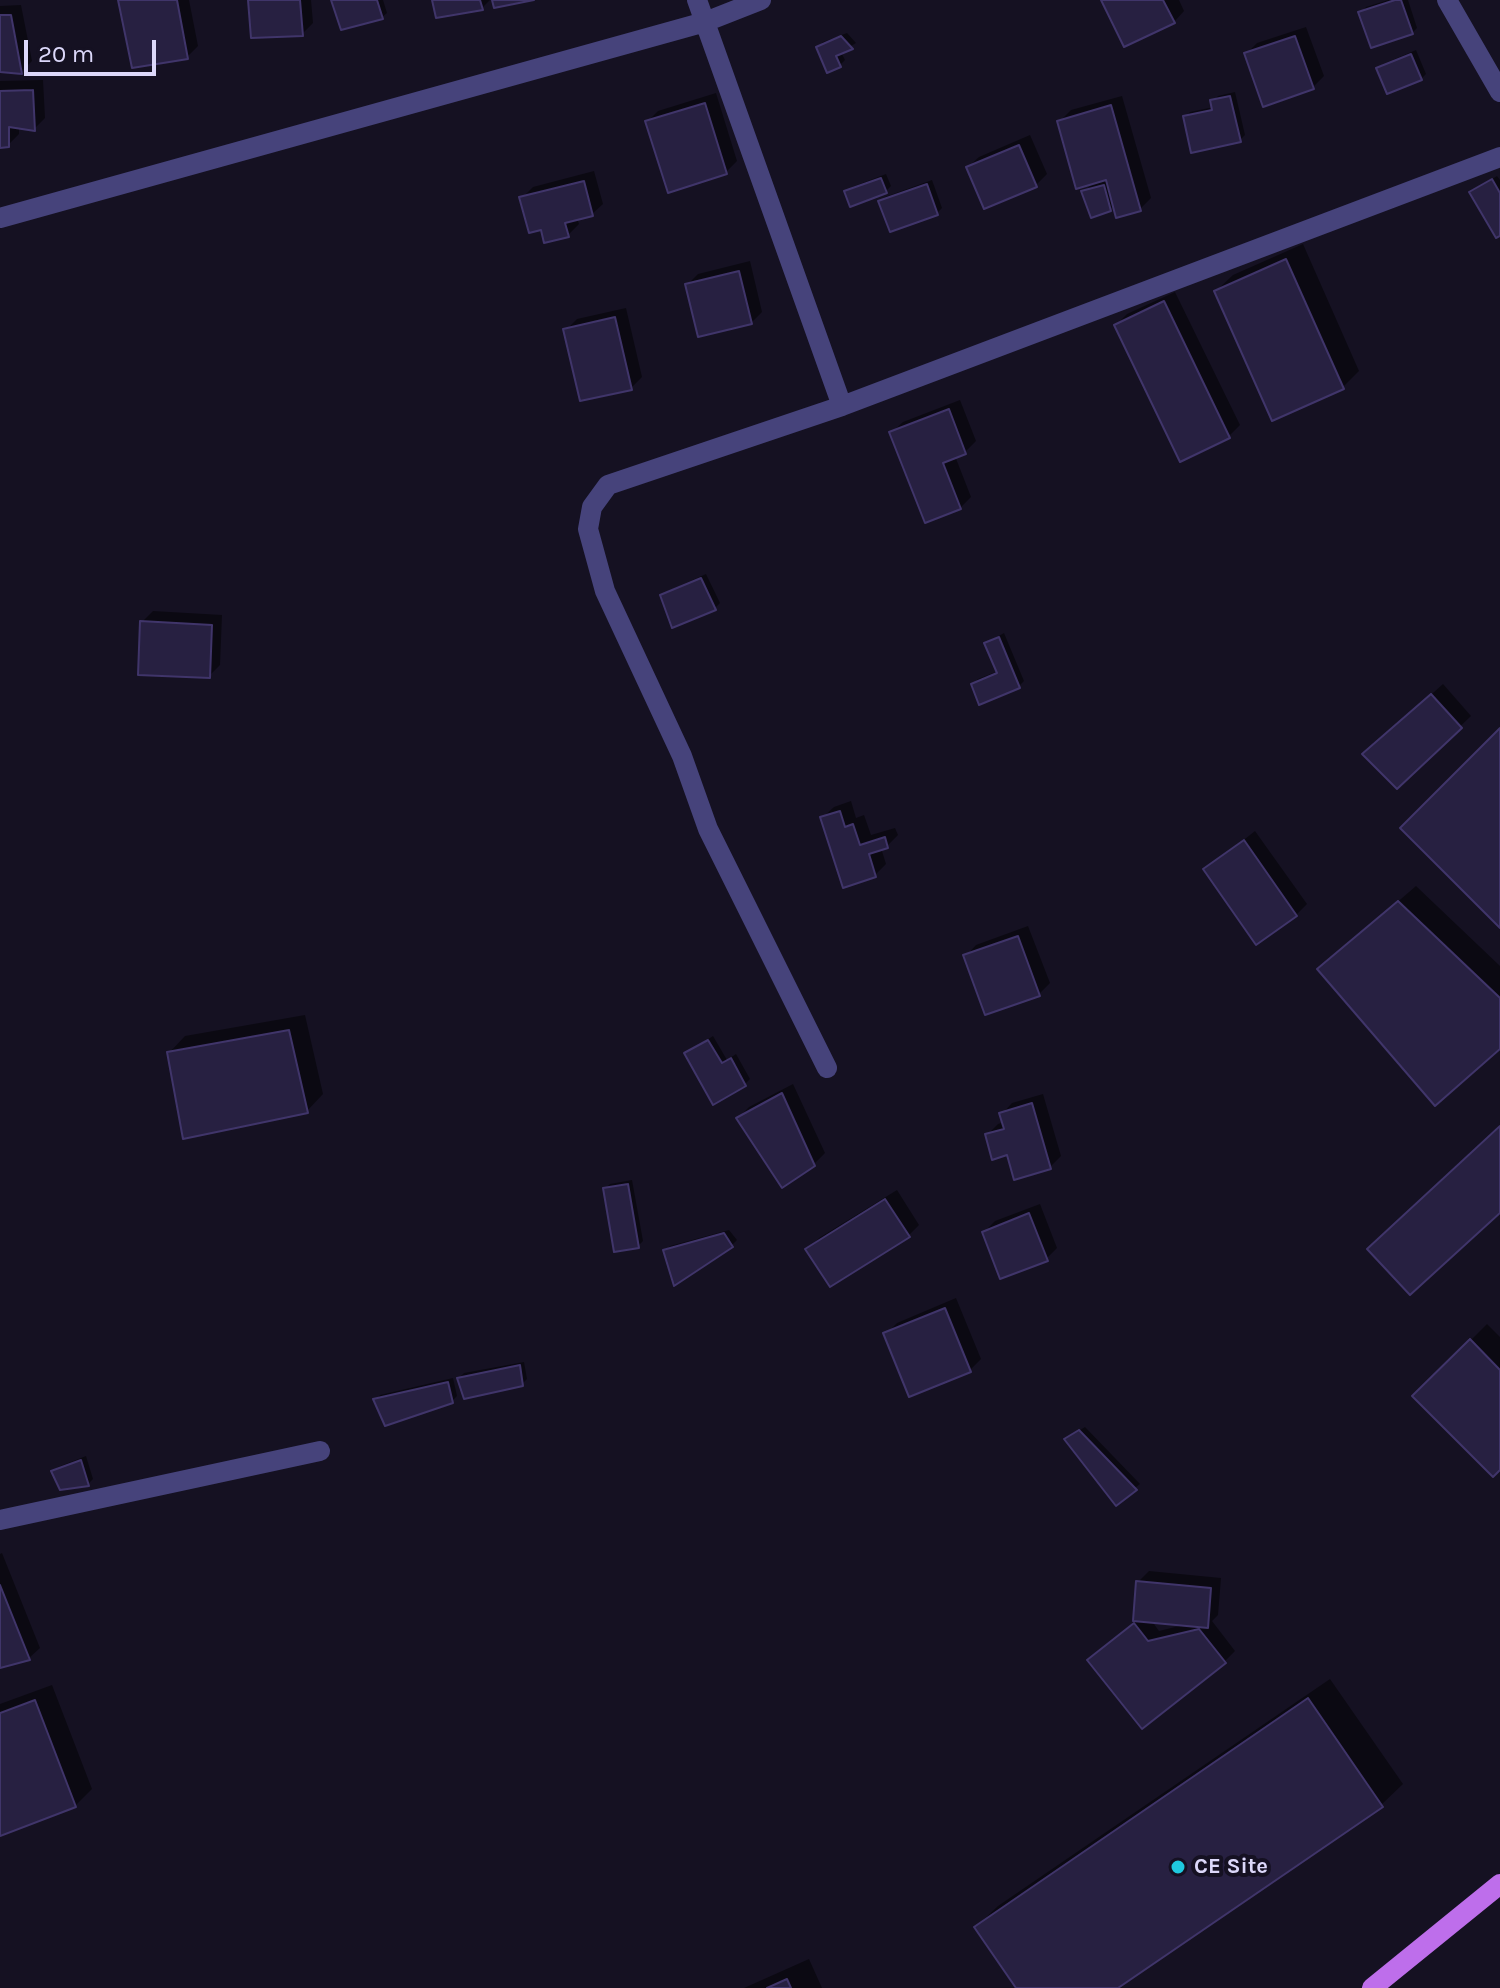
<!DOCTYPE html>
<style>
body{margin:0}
#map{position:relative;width:1500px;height:1988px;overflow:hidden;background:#151122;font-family:Karla,sans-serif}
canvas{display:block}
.scale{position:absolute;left:24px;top:40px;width:132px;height:36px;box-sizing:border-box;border:4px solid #dcd8fa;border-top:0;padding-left:10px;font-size:24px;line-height:28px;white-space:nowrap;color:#dcd8fa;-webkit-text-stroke:6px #151122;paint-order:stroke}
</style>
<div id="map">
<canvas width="1500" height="1988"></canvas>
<div class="scale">20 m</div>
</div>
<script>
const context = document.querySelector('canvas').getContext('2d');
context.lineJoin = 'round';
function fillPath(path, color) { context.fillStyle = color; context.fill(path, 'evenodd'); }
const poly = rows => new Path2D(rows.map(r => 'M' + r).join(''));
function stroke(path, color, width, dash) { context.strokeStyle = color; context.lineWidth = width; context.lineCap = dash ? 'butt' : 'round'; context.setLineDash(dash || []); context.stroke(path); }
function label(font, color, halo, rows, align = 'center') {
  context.font = font + ' Karla,sans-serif'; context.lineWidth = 8; context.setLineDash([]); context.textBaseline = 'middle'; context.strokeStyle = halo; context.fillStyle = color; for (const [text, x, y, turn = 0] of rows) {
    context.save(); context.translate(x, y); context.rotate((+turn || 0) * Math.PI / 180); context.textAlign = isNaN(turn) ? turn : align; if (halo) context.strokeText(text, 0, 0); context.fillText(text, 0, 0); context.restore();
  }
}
const shadow = poly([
 [121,0,189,0,198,46,187,57],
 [250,0,311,0,313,23,302,34],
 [333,0,383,0,387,13,382,17],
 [434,0,490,0,482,8],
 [1103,0,1179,0,1184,11,1174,22],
 [1388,0,1408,0,1417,28,1412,33,1361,12,1366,7],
 [21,5,32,61,21,72,0,70,0,6],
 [1306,27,1324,76,1313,87,1246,54,1257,43],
 [847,33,856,43,841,52,845,60,840,65,818,47,823,42],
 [1416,50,1426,74,1421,79,1378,69,1383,64],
 [43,80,45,118,34,129,19,127,19,134,8,145,0,146,0,81],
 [1235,92,1245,135,1240,140,1185,117,1190,112,1214,107,1213,101,1218,96],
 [716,93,737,161,726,172,647,122,658,111],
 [1122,96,1151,198,1140,209,1115,204,1110,209,1084,192,1094,182,1060,121,1071,110],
 [1030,135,1047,174,1036,185,968,167,979,157],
 [594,171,603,204,592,214,577,218,579,224,568,235,542,228,522,198,533,187],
 [886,174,891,186,886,191,847,192,852,187],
 [1497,176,1500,180,1500,234,1472,192],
 [932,180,942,208,937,213,880,202,885,197],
 [1303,244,1359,371,1343,387,1216,291,1233,275],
 [750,261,762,312,751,323,687,285,698,274],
 [1175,292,1240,425,1229,436,1116,325,1127,314],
 [626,308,642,377,631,388,566,330,577,319],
 [960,400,976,441,965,452,955,456,971,497,960,508,892,432,903,422],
 [706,574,720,603,715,608,673,626,662,596,668,591],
 [153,611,222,615,220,665,209,676,142,622],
 [1004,633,1024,681,1019,686,973,684,978,679,998,671,987,643],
 [1443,684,1471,716,1397,787,1376,744],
 [851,801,856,818,864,815,871,835,895,828,898,835,887,846,881,848,886,864,875,875,823,817,834,807],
 [1255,831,1307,904,1296,915,1257,942,1206,870],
 [1416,886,1500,966,1500,1046,1320,969],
 [1028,926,1050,983,1039,994,966,956,976,945],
 [305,1015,323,1094,307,1111,169,1053,185,1036],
 [713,1036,727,1060,736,1054,750,1079,745,1084,686,1054],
 [793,1084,825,1153,814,1164,738,1118,749,1107],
 [1043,1094,1061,1156,1050,1167,1008,1153,987,1135,998,1124,1004,1122,1002,1114,1012,1103],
 [632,1180,643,1241,638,1246,605,1189,610,1184],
 [897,1190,919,1225,908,1236,808,1249,819,1238],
 [1040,1204,1057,1248,1046,1259,984,1232,995,1221],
 [729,1230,737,1240,732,1245,675,1283,665,1251,670,1246],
 [956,1298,981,1359,970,1370,886,1334,897,1323],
 [1487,1324,1500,1337,1500,1467,1415,1396],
 [524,1362,527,1379,522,1384,459,1378,464,1373],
 [453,1378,457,1396,452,1401,376,1400,380,1395],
 [1085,1427,1140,1484,1116,1503,1072,1435],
 [86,1456,93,1479,88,1484,61,1488,53,1472,58,1467],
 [2,1553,40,1648,29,1658,0,1666,0,1554],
 [1149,1571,1221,1578,1218,1615,1212,1621,1235,1651,1224,1662,1090,1660,1138,1619,1138,1582],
 [1151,1620,1187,1624,1159,1631],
 [1330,1679,1403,1784,1381,1805,1115,1988,1019,1988,976,1927,998,1906],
 [52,1685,92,1789,75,1806,0,1834,0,1704],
 [809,1959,822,1988,744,1988]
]);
const building = poly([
 [118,0,177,0,188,59,132,68,118,0],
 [248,0,300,0,303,36,251,38,248,0],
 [331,0,377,0,383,19,341,30,331,0],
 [432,0,480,0,483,10,436,18,432,0],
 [492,0,534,0,494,8,492,0],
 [1101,0,1163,0,1175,23,1124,47,1101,0],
 [1395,0,1401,0,1413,34,1371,48,1358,12,1395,0],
 [0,15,11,15,22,74,0,72,0,15],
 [841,36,853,49,836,56,841,67,827,73,816,47,841,36],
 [1295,36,1314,89,1263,107,1244,53,1295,36],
 [1411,54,1422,80,1387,94,1376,68,1411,54],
 [33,90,35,131,9,127,9,147,0,148,0,91,33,90],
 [1230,96,1241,142,1191,153,1183,116,1212,110,1210,100,1230,96],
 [705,103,727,174,668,193,645,121,705,103],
 [1111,105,1141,211,1116,218,1106,180,1076,189,1057,121,1111,105],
 [1019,145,1037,187,984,209,966,167,1019,145],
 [881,178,887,193,850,207,844,191,881,178],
 [1492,179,1500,193,1500,236,1496,238,1469,192,1492,179],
 [584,181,593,216,565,223,569,237,544,243,541,230,529,233,519,197,584,181],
 [927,184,938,215,890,232,878,201,927,184],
 [1104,185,1111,211,1091,218,1081,191,1104,185],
 [1286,259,1344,389,1272,421,1214,291,1286,259],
 [739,271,752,324,698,337,685,284,739,271],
 [1164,301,1230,438,1180,462,1114,325,1164,301],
 [615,317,632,390,580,401,563,329,615,317],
 [949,409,966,454,943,463,961,509,925,523,889,432,949,409],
 [701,578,716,610,672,628,660,595,701,578],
 [140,621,212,625,210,678,138,675,140,621],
 [999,637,1020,688,979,705,971,684,997,673,984,643,999,637],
 [1431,694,1462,728,1397,789,1362,754,1431,694],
 [1500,728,1500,928,1400,828,1500,728],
 [840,811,845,827,853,824,860,845,885,837,888,848,869,854,876,877,843,888,820,817,840,811],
 [1244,840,1297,916,1256,945,1203,869,1244,840],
 [1398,901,1500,998,1500,1049,1435,1106,1317,969,1398,901],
 [1018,936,1040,996,985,1015,963,955,1018,936],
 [289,1030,308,1113,183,1139,167,1052,289,1030],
 [708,1040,722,1063,731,1058,746,1086,713,1105,684,1053,708,1040],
 [782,1093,815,1166,782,1188,736,1118,782,1093],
 [1032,1103,1051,1169,1014,1180,1007,1155,992,1160,985,1134,1004,1129,999,1113,1032,1103],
 [1500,1126,1500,1213,1410,1295,1367,1249,1500,1126],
 [628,1184,639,1248,614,1252,603,1188,628,1184],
 [885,1199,910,1237,830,1287,805,1249,885,1199],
 [1029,1213,1048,1261,1000,1279,982,1232,1029,1213],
 [724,1233,733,1247,674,1286,663,1250,724,1233],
 [945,1308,971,1372,909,1397,883,1333,945,1308],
 [1470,1339,1500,1370,1500,1470,1493,1477,1412,1396,1470,1339],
 [520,1365,523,1386,464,1399,457,1378,520,1365],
 [448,1382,453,1403,385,1426,373,1399,448,1382],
 [1079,1430,1137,1490,1116,1506,1064,1439,1079,1430],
 [81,1460,89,1486,60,1490,51,1471,81,1460],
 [1136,1581,1211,1588,1208,1628,1133,1621,1136,1581],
 [0,1585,30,1660,0,1668,0,1585],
 [1134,1623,1148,1641,1199,1629,1226,1663,1142,1729,1087,1660,1134,1623],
 [1308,1698,1383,1807,1118,1988,1016,1988,974,1927,1308,1698],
 [35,1700,76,1807,0,1836,0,1713,35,1700],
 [787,1979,791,1988,767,1988,787,1979]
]);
const street = poly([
 [697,0,842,406,1500,157],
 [1447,0,1500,92],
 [0,218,705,22,761,0],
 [827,1068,708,829,682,756,605,591,588,529,592,507,608,485,842,406],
 [0,1520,320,1451]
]);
const primary = poly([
 [1372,1988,1500,1884]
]);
const markers = [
 [1178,1867,8,"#1fc9df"]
];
const poiNames = [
 ["CE Site",1194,1867]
];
fillPath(shadow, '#0007');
fillPath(building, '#272041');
stroke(building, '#40356a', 2);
stroke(street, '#46437b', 20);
stroke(primary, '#be6eeb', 20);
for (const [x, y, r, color] of markers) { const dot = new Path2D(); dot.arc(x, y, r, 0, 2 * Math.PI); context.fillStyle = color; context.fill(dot); stroke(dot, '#151122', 3); }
label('bold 22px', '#dcd8fa', '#151122', poiNames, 'left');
</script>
